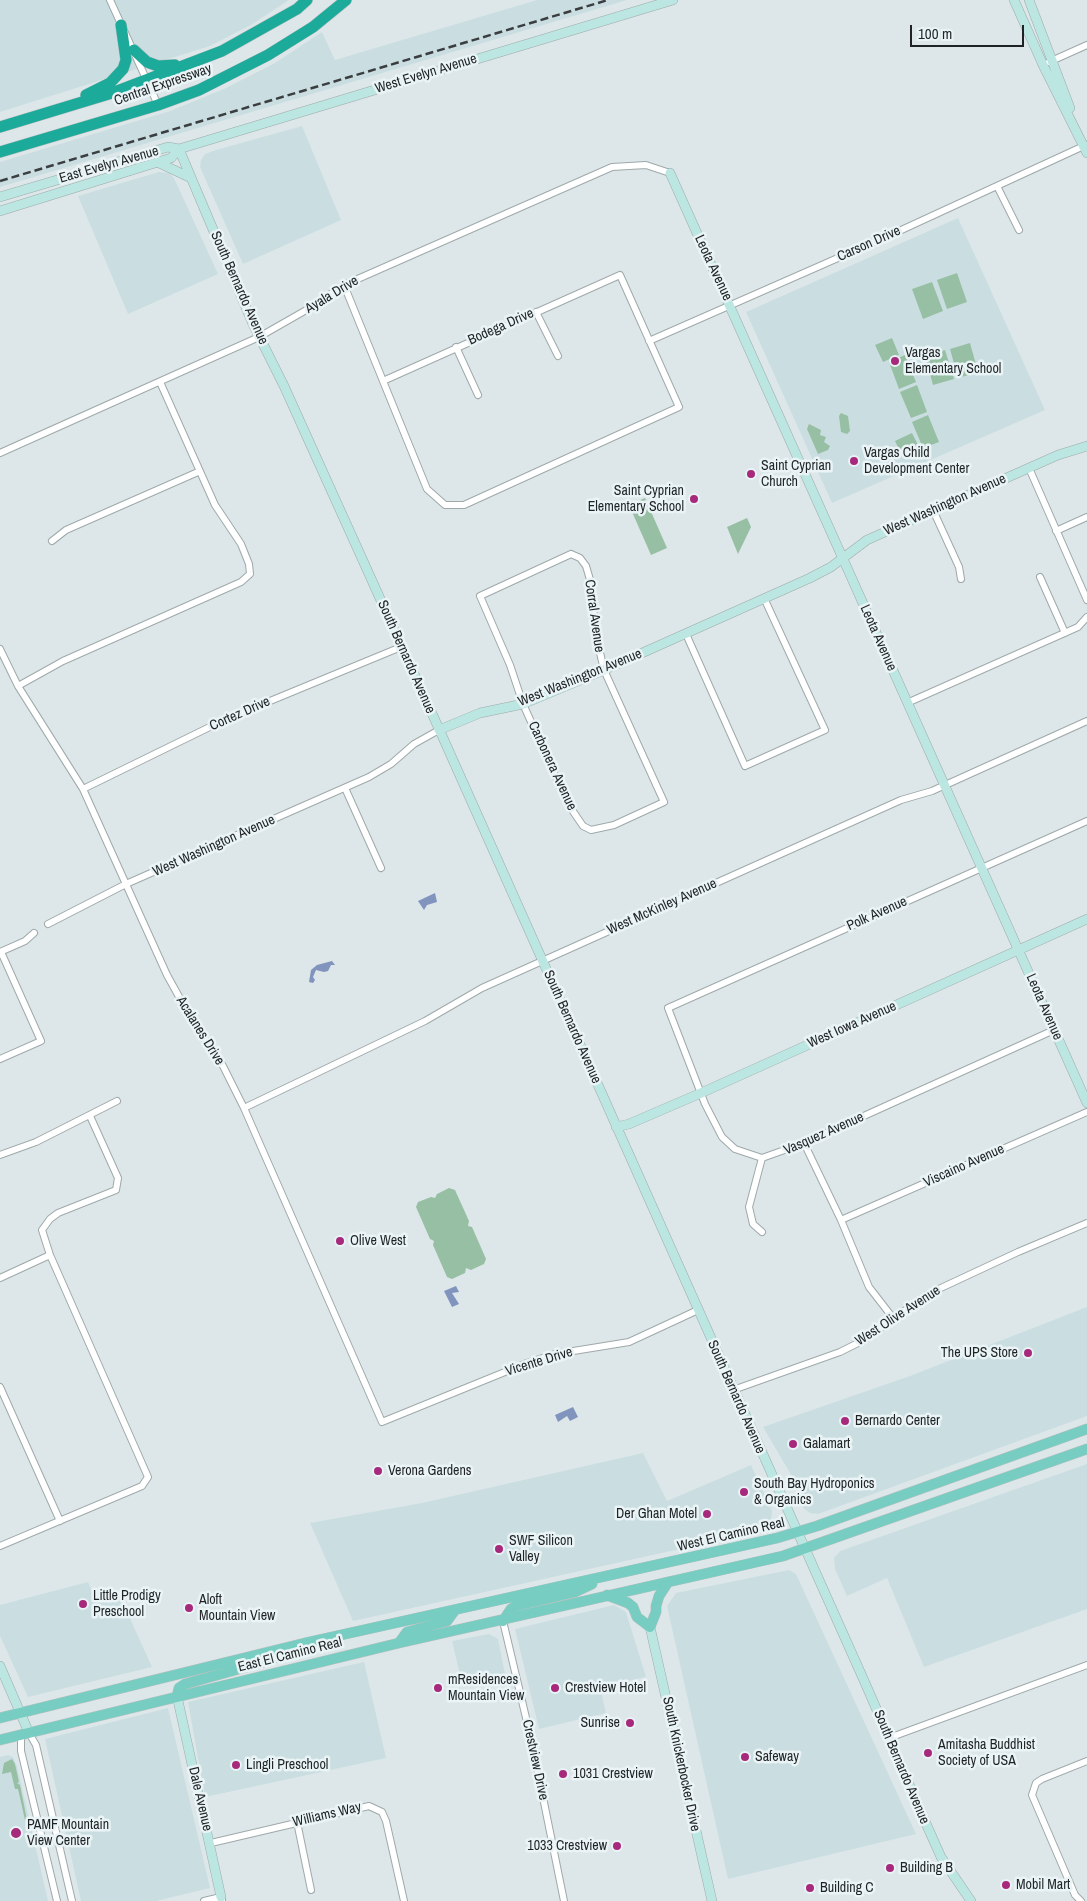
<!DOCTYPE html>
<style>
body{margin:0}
#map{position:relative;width:1087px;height:1901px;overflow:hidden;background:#dde7e9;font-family:"Archivo Narrow",sans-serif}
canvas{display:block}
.scale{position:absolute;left:910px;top:25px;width:114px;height:22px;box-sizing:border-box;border:2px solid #1f2324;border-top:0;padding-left:6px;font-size:15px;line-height:18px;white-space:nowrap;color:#1f2324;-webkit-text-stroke:4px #eaf4f6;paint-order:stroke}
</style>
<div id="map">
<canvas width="1087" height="1901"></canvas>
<div class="scale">100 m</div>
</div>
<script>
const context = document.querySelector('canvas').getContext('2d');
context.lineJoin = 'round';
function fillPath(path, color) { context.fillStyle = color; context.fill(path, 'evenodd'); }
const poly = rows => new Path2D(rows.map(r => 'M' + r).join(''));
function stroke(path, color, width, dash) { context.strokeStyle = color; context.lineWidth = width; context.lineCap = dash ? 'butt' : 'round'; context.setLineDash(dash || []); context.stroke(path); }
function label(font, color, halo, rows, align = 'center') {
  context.font = font + ' "Archivo Narrow",sans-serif'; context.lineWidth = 5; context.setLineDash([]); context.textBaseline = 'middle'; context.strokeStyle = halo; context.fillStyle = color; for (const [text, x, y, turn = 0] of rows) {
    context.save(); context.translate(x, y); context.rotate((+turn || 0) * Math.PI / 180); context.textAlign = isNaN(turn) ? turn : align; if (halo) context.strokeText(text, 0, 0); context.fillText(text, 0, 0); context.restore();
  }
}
const built = poly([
 [0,0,289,0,251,25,210,46,0,112],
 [537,0,627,0,0,187,0,162,170,111,224,89,275,63,322,32,335,60],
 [302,126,341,220,243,264,200,167,201,160,205,154,216,150],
 [159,172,169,173,174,178,218,274,128,314,78,196],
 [958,218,1045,410,832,503,746,312],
 [1087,1307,1087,1416,818,1514,810,1513,803,1508,790,1473,763,1427,910,1376],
 [643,1453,667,1501,751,1465,772,1511,771,1521,767,1526,757,1532,353,1621,310,1523,422,1503],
 [1087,1464,1087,1609,924,1667,887,1578,847,1596,835,1569,834,1558,840,1551],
 [789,1570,796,1574,916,1834,728,1879,667,1606,676,1593],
 [88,1582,96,1601,118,1592,152,1667,28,1697,0,1636,0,1605],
 [614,1605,626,1612,646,1677,600,1687,606,1713,539,1729,515,1629],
 [489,1634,498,1639,505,1674,462,1684,452,1641],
 [364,1662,386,1758,205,1797,188,1702],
 [168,1708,210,1888,156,1901,81,1901,45,1739],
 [8,1755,13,1757,17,1766,48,1901,0,1901,0,1757]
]);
const green = poly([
 [957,273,967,302,947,309,937,280],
 [932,282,943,311,923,319,912,289],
 [892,338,899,355,883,362,875,345],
 [970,343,978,372,958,378,950,349],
 [945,350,954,379,933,385,925,356],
 [905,355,916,382,899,389,889,362],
 [917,385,927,412,911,418,900,392],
 [841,413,848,416,850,431,847,434,841,432,839,416],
 [928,415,939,442,923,448,912,422],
 [809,424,821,430,820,435,826,437,824,442,830,446,828,450,818,454,807,429],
 [912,433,920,449,903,457,895,441],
 [645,498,667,548,651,555,629,505],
 [747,518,751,527,738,554,727,527],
 [449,1188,455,1190,469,1221,468,1226,472,1227,486,1259,484,1264,471,1270,466,1268,465,1273,452,1279,447,1277,433,1245,434,1241,430,1239,416,1207,418,1202,431,1197,435,1198,437,1194],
 [12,1759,15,1764,19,1782,17,1783,20,1785,27,1820,25,1820,18,1789,15,1789,11,1772,2,1774,4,1763]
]);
const water = poly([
 [435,893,437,902,427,905,424,910,418,901],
 [332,961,335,965,331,965,328,971,324,972,316,970,313,977,315,980,313,983,309,982,311,970,317,965],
 [456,1286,459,1292,452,1293,459,1304,452,1307,444,1291],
 [573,1407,578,1417,570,1421,567,1416,558,1422,555,1415]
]);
const street = poly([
 [110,0,158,105],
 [1049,62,1087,45],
 [997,186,1019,230],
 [344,285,383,381,427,489,445,505,464,505,679,407,620,275,383,381],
 [536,312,558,356],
 [649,341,897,232,1086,145],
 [456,347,478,395],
 [0,453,259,337,308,309,344,285,612,167,646,165,670,173],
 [1029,468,1087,600],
 [933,510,959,567,961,579],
 [1056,531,1087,517],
 [52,541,66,530,198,472],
 [571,554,580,558,586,566,591,583,595,631,604,670,664,802,614,825,591,830,583,826,568,804,523,704,510,665,480,596,571,554],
 [1040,577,1065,633],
 [686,634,745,766,825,730,764,598],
 [0,649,18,686,83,789,167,975,193,1022,223,1066,244,1108,382,1422,527,1363,555,1354,629,1342,698,1310],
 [18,686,63,661,241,582,250,574,249,564,241,544,215,505,160,382],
 [907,703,1078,627,1087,617],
 [345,788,381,868],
 [83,789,224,720,401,647],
 [48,924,126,884,369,777,391,764,414,744,439,730],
 [0,952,25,941,34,933],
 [1054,1030,804,1143,762,1158,735,1149,722,1137,705,1104,668,1008,1087,821],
 [0,1059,41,1041,1,952],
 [244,1108,425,1021,482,988,901,800,932,791,1087,721],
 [804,1143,841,1220,869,1287,893,1318],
 [0,1155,36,1142,117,1101],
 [841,1220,1087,1112],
 [762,1232,753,1224,749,1207,762,1158],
 [0,1278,50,1255],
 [0,1387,60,1521],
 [733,1390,840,1352,864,1340,928,1294,1018,1252,1087,1223],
 [0,1546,135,1489,142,1486,148,1477,50,1255,42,1230,50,1219,58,1213,116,1190,118,1178,90,1116],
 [503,1621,532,1743,564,1901],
 [29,1733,36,1745,72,1901],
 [21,1735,21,1751,57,1901],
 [889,1738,1087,1665],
 [297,1822,311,1890],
 [211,1843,369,1806,382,1812,386,1821,404,1901],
 [204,1901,221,1897,222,1900],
 [1081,1901,1075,1895,1032,1795,1036,1783,1042,1779,1087,1761]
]);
const secondary = poly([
 [1014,0,1043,65,1087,153],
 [1029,0,1070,108],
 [179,149,253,324,284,386,444,740,866,1685,928,1828,941,1857,971,1901],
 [157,162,191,178],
 [670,173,1087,1103],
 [0,197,168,147,179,149,673,0],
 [0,211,171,158,179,149],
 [439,730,480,713,523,704,604,670,810,578,831,567,867,540,1058,455,1087,446],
 [616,1127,629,1124,701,1093,1087,919],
 [650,1627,712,1901],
 [0,1666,29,1733],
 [177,1696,221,1897]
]);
const primary = poly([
 [607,1595,628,1603,633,1607,637,1617,650,1627,656,1612,656,1606,659,1596,668,1582],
 [503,1621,511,1609,516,1606,575,1592,592,1584],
 [399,1643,407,1632,447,1621,455,1610],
 [177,1696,179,1688,185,1684,271,1660,285,1652],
 [0,1718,305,1643,777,1538,817,1526,1087,1429],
 [0,1740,399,1643,783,1556,1087,1449]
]);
const highway = poly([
 [134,50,147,62,158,66,175,65],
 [86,95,110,83,123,69,126,60,121,25],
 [0,127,112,93,222,51,297,9,307,0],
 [0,152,158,105,199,90,268,55,313,27,346,0]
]);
const rail = poly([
 [0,181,608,0]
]);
const markers = [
 [895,361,5,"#a6297c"],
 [854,461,5,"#a6297c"],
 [751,474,5,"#a6297c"],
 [694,499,5,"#a6297c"],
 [340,1241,5,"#a6297c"],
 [1028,1353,5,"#a6297c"],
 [845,1421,5,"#a6297c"],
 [793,1444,5,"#a6297c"],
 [378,1471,5,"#a6297c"],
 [744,1492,5,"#a6297c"],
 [707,1514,5,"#a6297c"],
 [499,1549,5,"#a6297c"],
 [83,1604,5,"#a6297c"],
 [189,1608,5,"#a6297c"],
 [438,1688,5,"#a6297c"],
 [555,1688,5,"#a6297c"],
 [630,1723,5,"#a6297c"],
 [928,1753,5,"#a6297c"],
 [745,1757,5,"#a6297c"],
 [236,1765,5,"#a6297c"],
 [563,1774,5,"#a6297c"],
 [16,1833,6,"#a6297c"],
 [617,1846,5,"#a6297c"],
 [890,1868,5,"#a6297c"],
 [1006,1885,5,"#a6297c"],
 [810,1888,5,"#a6297c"]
];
const streetNames = [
 ["West Evelyn Avenue",426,74,-17],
 ["Central Expressway",163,85,-19],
 ["East Evelyn Avenue",109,165,-16],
 ["Carson Drive",869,244,-24],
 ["Leota Avenue",713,268,65],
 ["South Bernardo Avenue",239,288,66],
 ["Ayala Drive",332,295,-31],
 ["Bodega Drive",501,327,-24],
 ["West Washington Avenue",945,505,-24],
 ["Corral Avenue",594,616,82],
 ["Leota Avenue",878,638,66],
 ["South Bernardo Avenue",406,657,66],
 ["West Washington Avenue",580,678,-22],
 ["Cortez Drive",240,714,-24],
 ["Carbonera Avenue",552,766,65],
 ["West Washington Avenue",214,846,-24],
 ["West McKinley Avenue",662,907,-24],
 ["Polk Avenue",877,914,-24],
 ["Leota Avenue",1044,1007,66],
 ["West Iowa Avenue",852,1025,-24],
 ["South Bernardo Avenue",572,1027,66],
 ["Acalanes Drive",200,1031,58],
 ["Vasquez Avenue",824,1134,-24],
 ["Viscaino Avenue",964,1166,-24],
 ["West Olive Avenue",898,1316,-33],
 ["Vicente Drive",539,1362,-17],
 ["South Bernardo Avenue",736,1397,66],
 ["West El Camino Real",731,1535,-13],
 ["East El Camino Real",290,1655,-14],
 ["Crestview Drive",535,1760,78],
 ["South Knickerbocker Drive",681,1764,78],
 ["South Bernardo Avenue",901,1767,67],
 ["Dale Avenue",200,1799,77],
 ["Williams Way",327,1815,-13]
];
const poiNames = [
 ["Vargas",905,353],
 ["Elementary School",905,369],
 ["Vargas Child",864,453],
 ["Development Center",864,469],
 ["Saint Cyprian",761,466],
 ["Church",761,482],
 ["Saint Cyprian",684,491,"right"],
 ["Elementary School",684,507,"right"],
 ["Olive West",350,1241],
 ["The UPS Store",1018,1353,"right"],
 ["Bernardo Center",855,1421],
 ["Galamart",803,1444],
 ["Verona Gardens",388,1471],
 ["South Bay Hydroponics",754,1484],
 ["& Organics",754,1500],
 ["Der Ghan Motel",697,1514,"right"],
 ["SWF Silicon",509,1541],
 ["Valley",509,1557],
 ["Little Prodigy",93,1596],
 ["Preschool",93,1612],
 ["Aloft",199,1600],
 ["Mountain View",199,1616],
 ["mResidences",448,1680],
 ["Mountain View",448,1696],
 ["Crestview Hotel",565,1688],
 ["Sunrise",620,1723,"right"],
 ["Amitasha Buddhist",938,1745],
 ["Society of USA",938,1761],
 ["Safeway",755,1757],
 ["Lingli Preschool",246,1765],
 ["1031 Crestview",573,1774],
 ["PAMF Mountain",27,1825],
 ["View Center",27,1841],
 ["1033 Crestview",607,1846,"right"],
 ["Building B",900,1868],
 ["Mobil Mart",1016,1885],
 ["Building C",820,1888]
];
fillPath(built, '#cadee1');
fillPath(green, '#96bfa3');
fillPath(water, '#8094bd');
stroke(street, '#9fa9aa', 8);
stroke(secondary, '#9fa9aa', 10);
stroke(primary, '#c0c1c2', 11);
stroke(highway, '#c0c1c2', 12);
stroke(street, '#fff', 6);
stroke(secondary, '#bbe6e1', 9);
stroke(primary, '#77cdc2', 10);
stroke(highway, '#1cab9a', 11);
stroke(rail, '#3a3e40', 2.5, [8, 4]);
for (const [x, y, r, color] of markers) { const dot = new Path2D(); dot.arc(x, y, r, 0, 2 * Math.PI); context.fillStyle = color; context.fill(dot); stroke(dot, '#eaf4f6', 2); }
label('14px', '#1f2324', '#eaf4f6', streetNames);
label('14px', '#1f2324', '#eaf4f6', poiNames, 'left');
</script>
